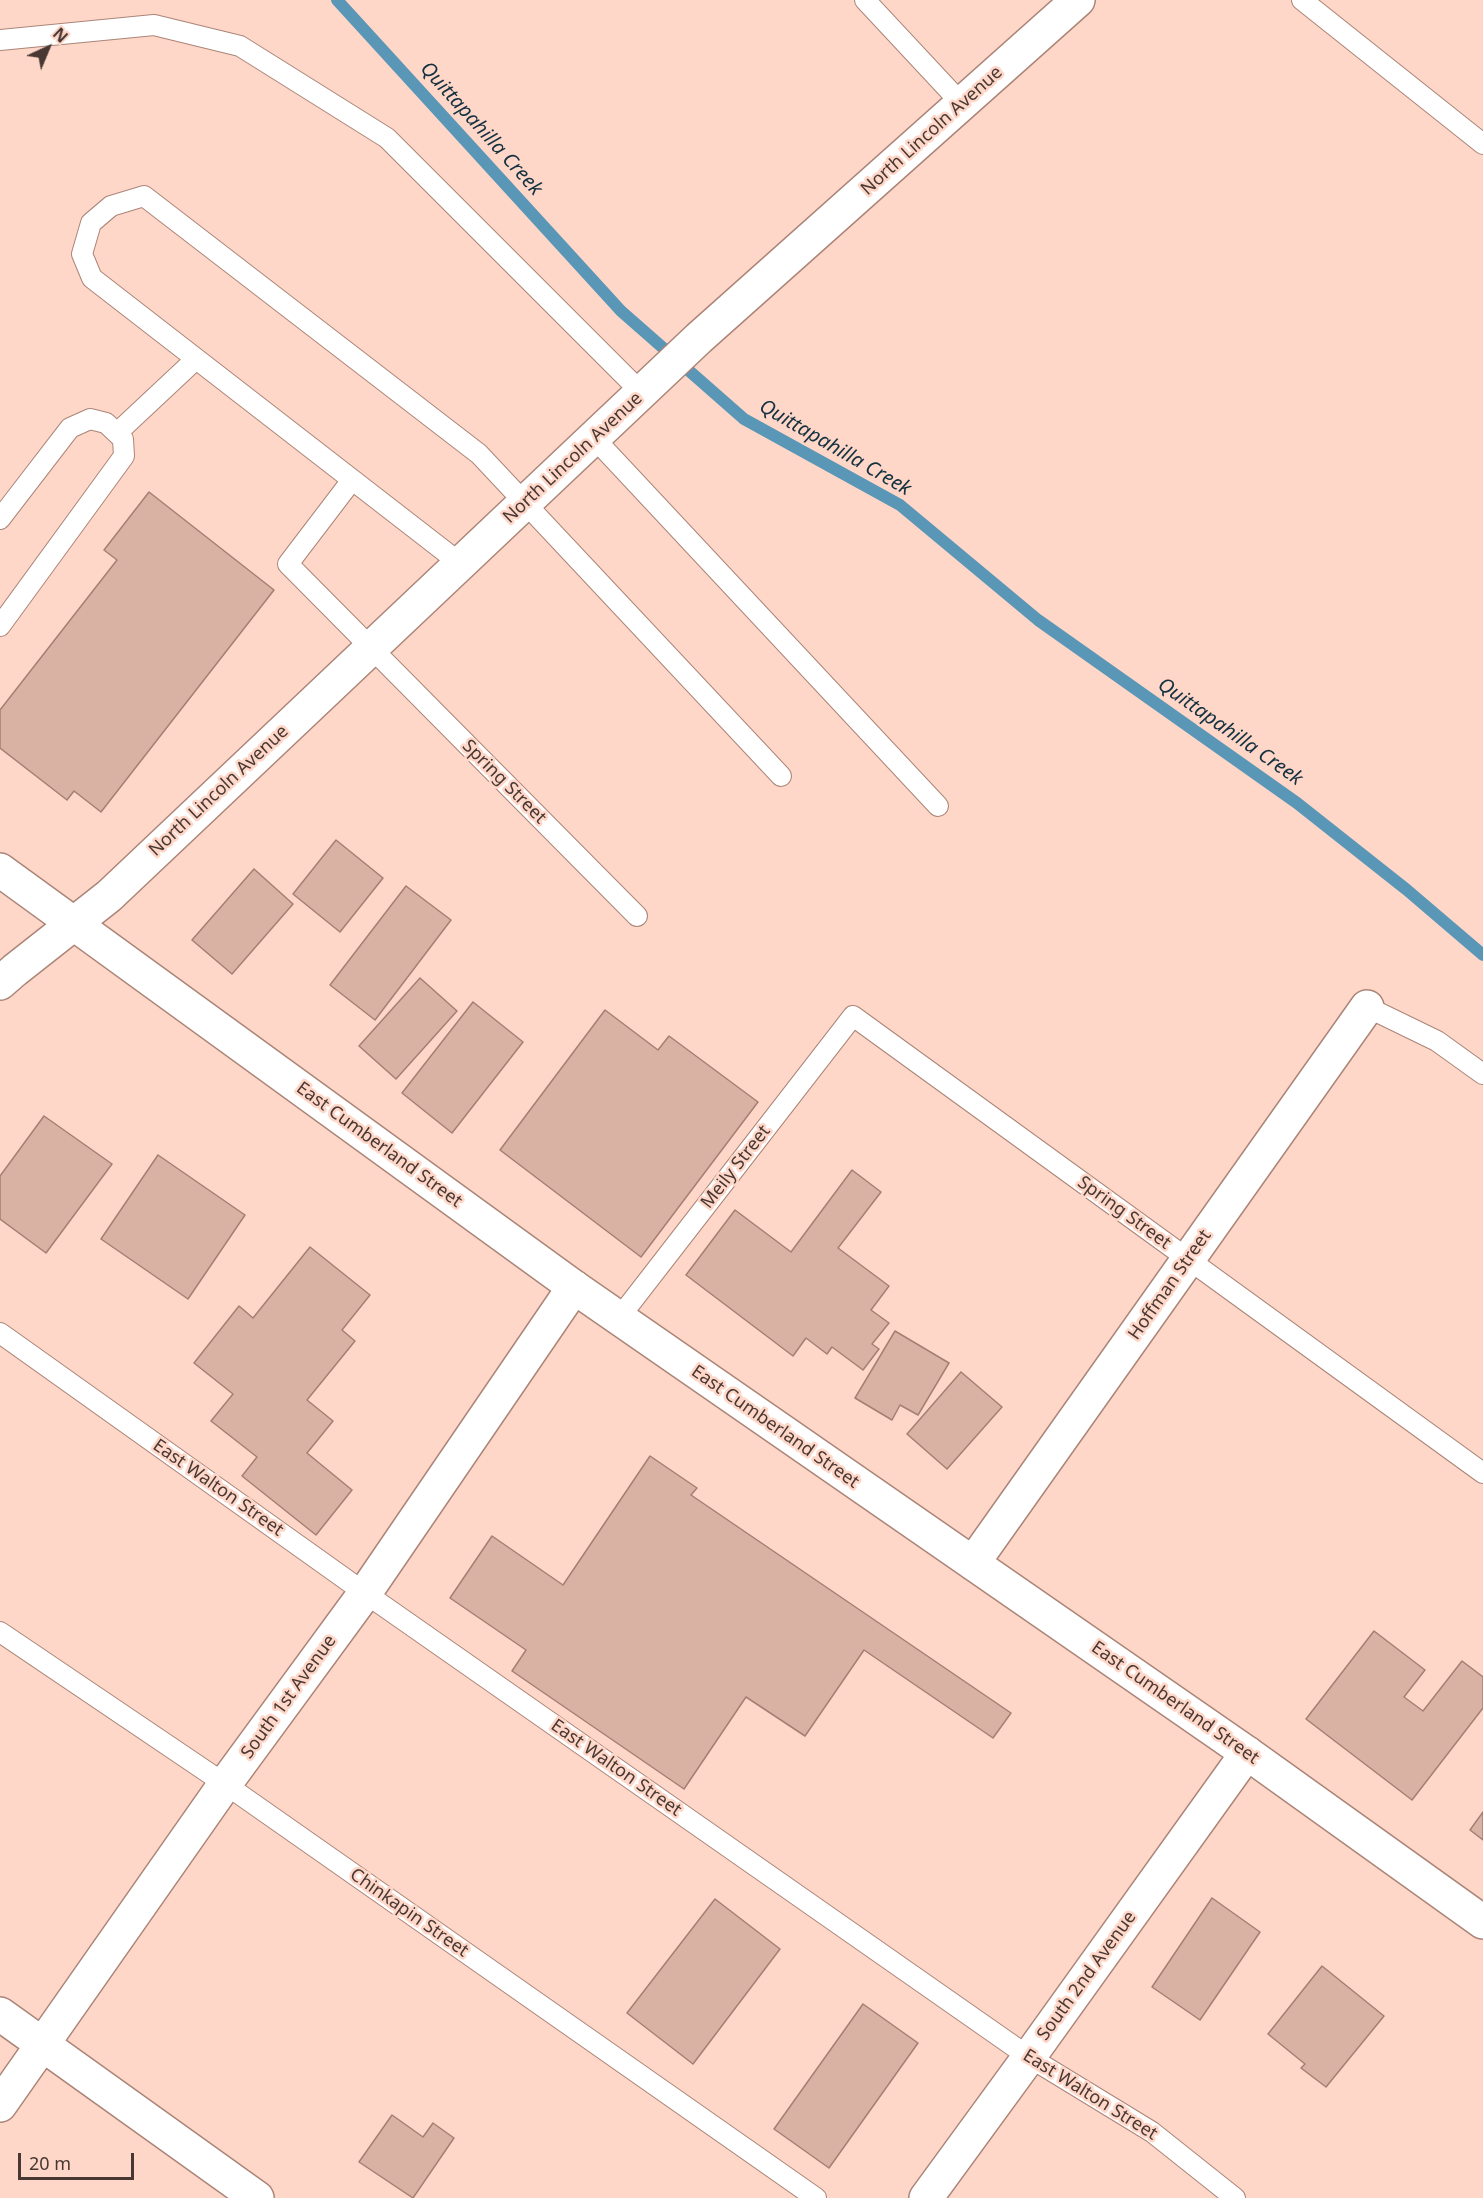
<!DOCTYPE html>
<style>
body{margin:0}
#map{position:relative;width:1483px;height:2198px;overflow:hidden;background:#ffd7c8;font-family:"Noto Sans",sans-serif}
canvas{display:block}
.north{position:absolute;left:18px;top:18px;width:60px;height:60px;-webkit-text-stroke:4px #ffd7c8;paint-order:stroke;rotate:44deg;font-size:16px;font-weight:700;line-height:24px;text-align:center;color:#483833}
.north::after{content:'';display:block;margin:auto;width:21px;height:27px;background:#483833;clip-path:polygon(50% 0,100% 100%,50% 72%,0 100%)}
.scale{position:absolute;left:18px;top:2153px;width:116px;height:27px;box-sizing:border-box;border:3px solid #483833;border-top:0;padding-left:8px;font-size:18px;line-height:21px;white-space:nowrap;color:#483833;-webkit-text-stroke:4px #ffd7c8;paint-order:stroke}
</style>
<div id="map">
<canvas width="1483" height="2198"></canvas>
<div class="north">N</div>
<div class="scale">20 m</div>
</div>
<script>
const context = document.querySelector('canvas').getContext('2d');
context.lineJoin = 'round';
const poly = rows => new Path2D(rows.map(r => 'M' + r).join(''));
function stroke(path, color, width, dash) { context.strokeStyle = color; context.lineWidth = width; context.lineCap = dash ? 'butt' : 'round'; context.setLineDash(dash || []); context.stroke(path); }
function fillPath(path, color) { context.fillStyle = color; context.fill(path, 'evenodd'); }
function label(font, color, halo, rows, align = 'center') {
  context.font = font + ' "Noto Sans",sans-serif'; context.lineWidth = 5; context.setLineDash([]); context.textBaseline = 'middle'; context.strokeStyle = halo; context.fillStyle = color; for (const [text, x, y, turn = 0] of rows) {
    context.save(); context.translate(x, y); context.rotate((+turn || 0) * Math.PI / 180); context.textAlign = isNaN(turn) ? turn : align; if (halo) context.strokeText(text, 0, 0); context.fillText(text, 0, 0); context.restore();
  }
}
const stream = poly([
 [337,0,621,311,744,419,900,505,1038,620,1297,803,1407,890,1483,955]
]);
const building = poly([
 [149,492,274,590,101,812,74,791,67,800,0,748,0,710,117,560,104,550,149,492],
 [336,840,383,878,340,932,293,894,336,840],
 [254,869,293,904,232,974,192,940,254,869],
 [406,886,451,920,375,1020,330,985,406,886],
 [420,978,457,1011,396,1079,359,1046,420,978],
 [473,1002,523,1042,452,1133,402,1093,473,1002],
 [605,1010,658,1050,669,1036,758,1102,641,1257,500,1150,605,1010],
 [44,1116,112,1164,46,1253,0,1219,0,1176,44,1116],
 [158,1155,245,1215,188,1299,101,1239,158,1155],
 [852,1170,881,1192,838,1248,889,1286,871,1310,889,1323,872,1344,879,1349,863,1370,832,1347,827,1354,806,1338,793,1356,686,1275,735,1210,791,1252,852,1170],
 [310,1247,370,1295,342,1330,355,1341,307,1400,333,1421,307,1453,352,1490,316,1535,242,1476,257,1457,211,1421,233,1394,194,1363,239,1306,253,1318,310,1247],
 [895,1331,949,1363,918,1415,900,1405,892,1420,855,1398,895,1331],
 [961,1372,1002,1407,947,1469,907,1434,961,1372],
 [650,1456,697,1488,691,1495,1011,1713,993,1738,864,1650,805,1736,746,1697,684,1789,512,1671,526,1650,450,1598,492,1536,563,1585,650,1456],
 [1374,1631,1425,1670,1404,1697,1423,1711,1462,1661,1483,1677,1483,1708,1412,1800,1306,1719,1374,1631],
 [1483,1812,1483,1840,1470,1830,1483,1812],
 [1212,1898,1260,1932,1200,2020,1152,1987,1212,1898],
 [715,1899,780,1949,693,2064,627,2013,715,1899],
 [1322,1966,1384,2016,1326,2087,1301,2068,1305,2064,1268,2034,1322,1966],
 [863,2004,918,2043,829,2168,774,2129,863,2004],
 [392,2115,423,2137,433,2123,454,2138,413,2198,359,2162,392,2115]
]);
const service = poly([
 [865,0,962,104],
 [1302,0,1483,144],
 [0,40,154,25,240,46,387,138,642,393],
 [117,433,196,359],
 [594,438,938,806],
 [352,480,288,564,637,916],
 [0,519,70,428,90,419,106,423,123,439,124,456,0,626],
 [461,564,92,278,82,254,91,223,111,206,144,196,479,454,781,776],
 [1367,1007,1437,1041,1483,1074],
 [619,1318,853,1016,1483,1473],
 [0,1333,365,1593,1029,2057,1152,2132,1235,2198],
 [0,1632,225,1784,816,2198]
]);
const minor = poly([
 [973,1563,1367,1007],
 [0,2014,257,2198],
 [0,2105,225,1784,365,1593,574,1287],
 [926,2198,1029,2057,1247,1753]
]);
const secondary = poly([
 [0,983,15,970,109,896,699,338,1078,0]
]);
const trunk = poly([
 [0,870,574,1287,1247,1753,1483,1922]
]);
const streetNames = [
 ["North Lincoln Avenue",932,131,-42],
 ["North Lincoln Avenue",573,458,-43],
 ["Spring Street",504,782,45],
 ["North Lincoln Avenue",219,791,-43],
 ["East Cumberland Street",379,1145,36],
 ["Meily Street",736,1167,-52],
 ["Spring Street",1124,1213,36],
 ["Hoffman Street",1170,1285,-55],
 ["East Cumberland Street",775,1427,35],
 ["East Walton Street",218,1488,35],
 ["South 1st Avenue",289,1697,-54],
 ["East Cumberland Street",1175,1703,35],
 ["East Walton Street",616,1768,35],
 ["Chinkapin Street",409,1913,35],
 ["South 2nd Avenue",1087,1976,-54],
 ["East Walton Street",1090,2095,32]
];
const waterNames = [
 ["Quittapahilla Creek",481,129,48],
 ["Quittapahilla Creek",835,448,30],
 ["Quittapahilla Creek",1230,732,35]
];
stroke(stream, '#5a97b7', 12);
fillPath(building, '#d9b2a4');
stroke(building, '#a48073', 1.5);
stroke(service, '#aa8578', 22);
stroke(minor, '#aa8578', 36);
stroke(secondary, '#aa8578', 36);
stroke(trunk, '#aa8578', 36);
stroke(service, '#fff', 20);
stroke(minor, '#fff', 33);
stroke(secondary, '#fff', 33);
stroke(trunk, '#fff', 33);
label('18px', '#483833', '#ffd7c8', streetNames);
label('italic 20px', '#143140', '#ffd7c8', waterNames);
</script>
